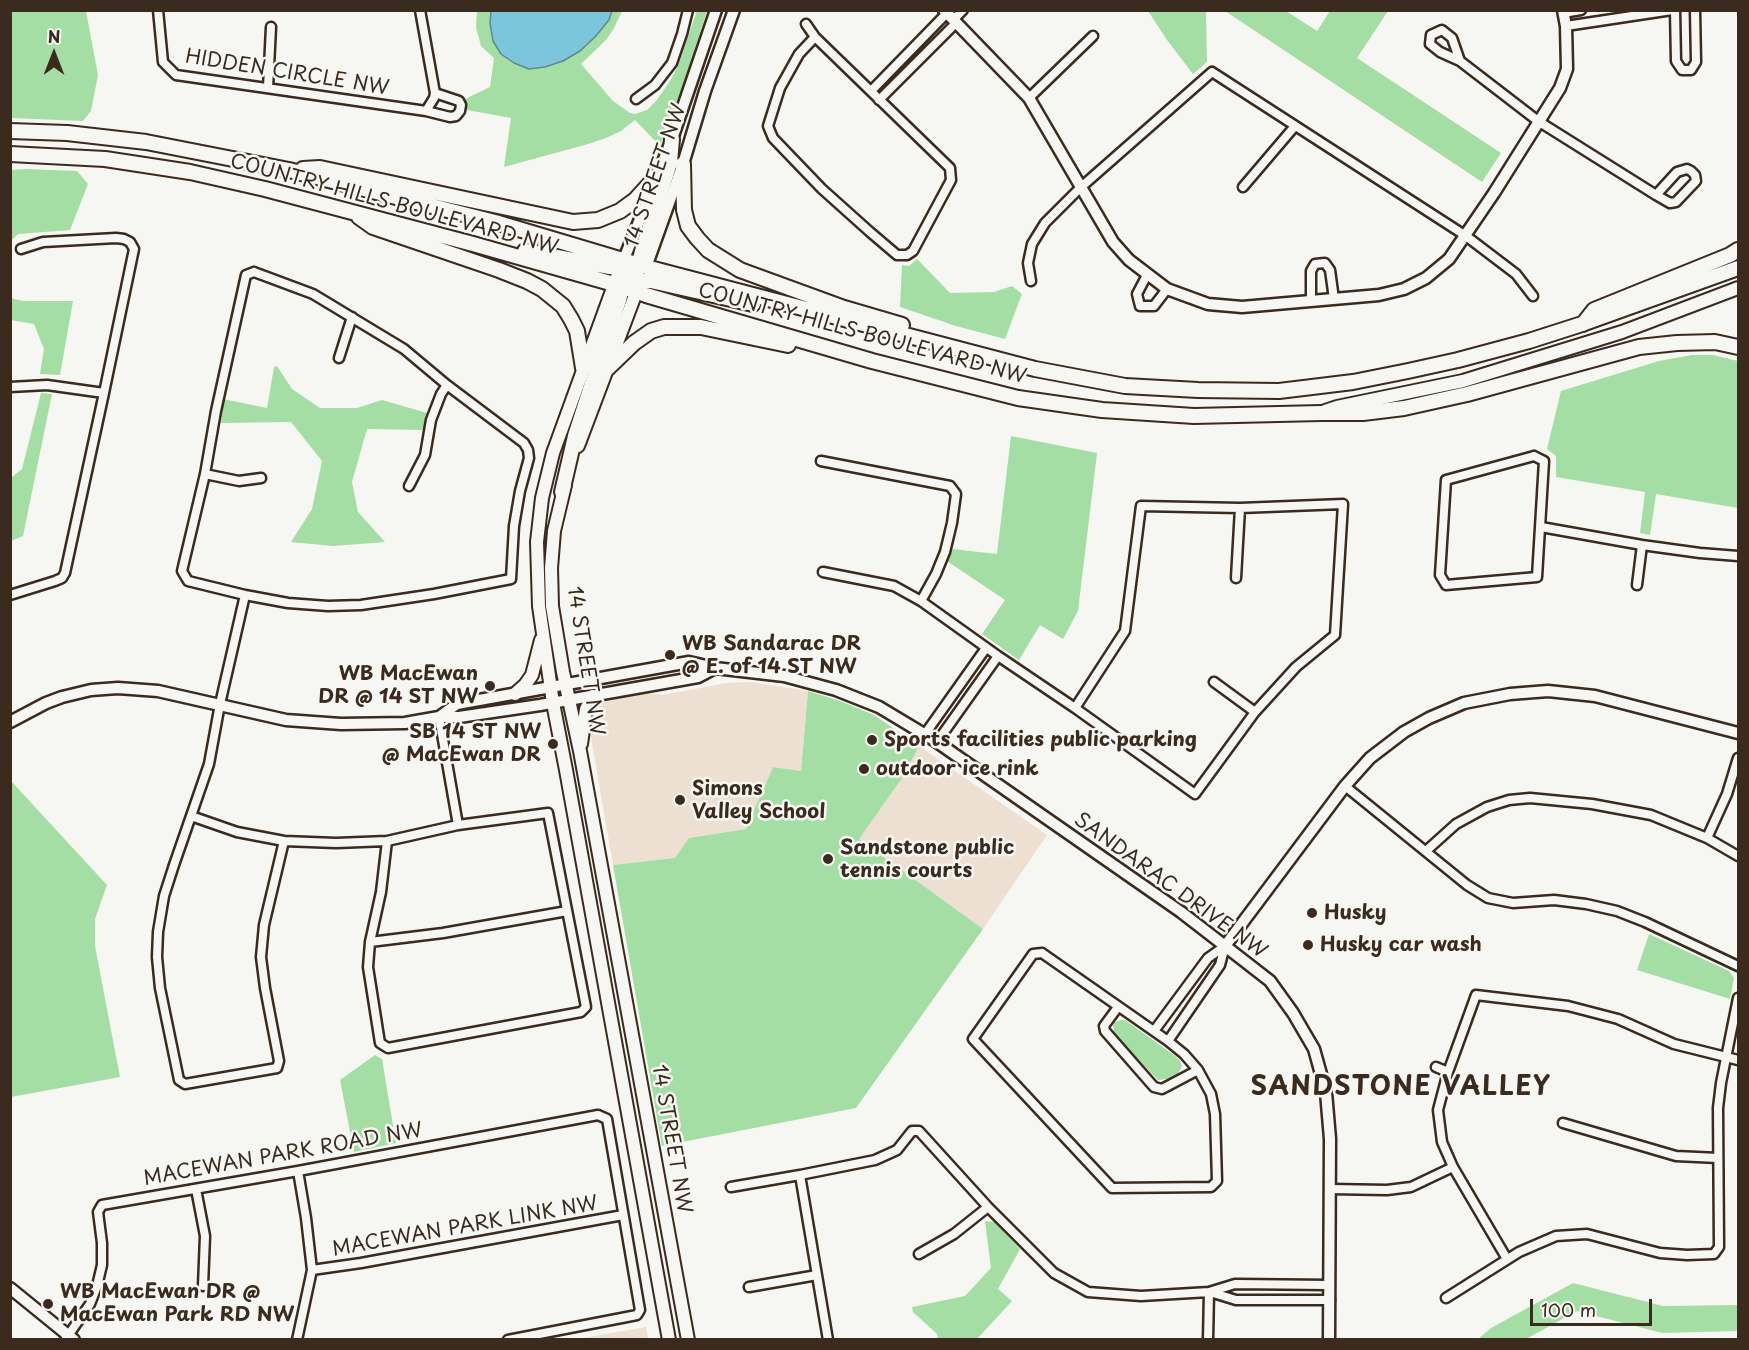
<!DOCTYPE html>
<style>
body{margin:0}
#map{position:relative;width:1749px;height:1350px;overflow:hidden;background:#f6f6f2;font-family:"Playpen Sans",sans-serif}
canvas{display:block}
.frame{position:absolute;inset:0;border:12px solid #3b2a1e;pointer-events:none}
.north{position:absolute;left:24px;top:24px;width:60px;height:60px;-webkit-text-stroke:4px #f6f6f2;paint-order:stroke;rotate:0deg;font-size:16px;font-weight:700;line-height:24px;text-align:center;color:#3b2a1e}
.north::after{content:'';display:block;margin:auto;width:21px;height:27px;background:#3b2a1e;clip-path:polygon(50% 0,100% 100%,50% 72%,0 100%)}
.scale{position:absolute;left:1530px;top:1299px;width:122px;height:27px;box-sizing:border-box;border:3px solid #3b2a1e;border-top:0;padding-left:8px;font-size:18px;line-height:21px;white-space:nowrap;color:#3b2a1e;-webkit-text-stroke:4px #f6f6f2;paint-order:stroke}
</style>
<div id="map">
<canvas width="1749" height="1350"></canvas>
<div class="frame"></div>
<div class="north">N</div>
<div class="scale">100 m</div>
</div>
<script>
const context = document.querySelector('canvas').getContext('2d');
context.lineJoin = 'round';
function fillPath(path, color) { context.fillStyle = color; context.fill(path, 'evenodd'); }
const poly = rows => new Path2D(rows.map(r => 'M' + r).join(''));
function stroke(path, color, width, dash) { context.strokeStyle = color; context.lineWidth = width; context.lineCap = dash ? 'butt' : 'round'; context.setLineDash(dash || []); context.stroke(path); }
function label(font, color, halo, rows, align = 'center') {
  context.font = font + ' "Playpen Sans",sans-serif'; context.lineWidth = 5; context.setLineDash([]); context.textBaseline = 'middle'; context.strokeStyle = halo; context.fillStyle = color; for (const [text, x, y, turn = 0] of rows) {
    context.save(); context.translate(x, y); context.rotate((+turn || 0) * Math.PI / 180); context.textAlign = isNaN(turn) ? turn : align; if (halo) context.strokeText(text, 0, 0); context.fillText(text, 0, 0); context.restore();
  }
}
const built = poly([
 [751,682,808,691,801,771,773,767,746,829,689,838,676,858,613,865,589,726,591,714,600,703,646,693,662,695,727,683],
 [919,746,1047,835,983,929,859,839,903,777],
 [646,1327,648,1339,578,1339]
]);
const green = poly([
 [11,10,86,11,98,75,91,111,83,121,11,118],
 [477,11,622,11,614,28,606,40,581,64,613,101,630,113,635,114,647,110,656,101,670,81,677,68,697,11,707,11,685,79,660,146,635,120,621,131,606,138,588,144,504,167,511,118,467,110,465,99,490,87,494,58,481,46,476,27],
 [1148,11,1206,11,1207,62,1193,74,1167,40],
 [1225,11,1286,11,1317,31,1330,11,1388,11,1357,58,1501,153,1482,182],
 [25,169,77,171,88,184,70,230,18,234,11,241,11,170],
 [917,259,950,293,994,292,1012,286,1022,294,1005,339,956,326,900,307,902,265,909,266],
 [11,298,23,301,73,301,60,375,40,374,44,349,34,324,11,320],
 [1692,355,1713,355,1738,361,1738,508,1656,494,1650,535,1640,533,1645,492,1556,477,1556,456,1547,449,1561,391,1659,361],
 [277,366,292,389,320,408,357,408,382,400,427,413,424,430,367,429,352,482,358,512,385,542,333,546,291,542,312,509,322,461,291,422,221,423,223,399,267,408,274,367],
 [41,393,52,394,23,536,11,541,11,478,22,469],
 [1011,436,1097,453,1078,611,1063,639,1040,625,1019,660,982,634,1005,600,947,561,952,549,997,554],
 [808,691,840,701,874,715,919,746,903,777,859,839,983,929,856,1108,662,1146,613,865,675,858,689,838,746,829,773,767,801,771],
 [11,781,107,885,95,919,95,946,120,1077,11,1097],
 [1649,934,1729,971,1734,978,1730,999,1637,970],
 [1121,1020,1125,1020,1175,1056,1180,1061,1182,1066,1178,1074,1168,1079,1158,1080,1114,1034,1113,1025,1115,1022],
 [375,1055,382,1059,396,1143,354,1152,340,1080],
 [985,1221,994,1222,1020,1249,998,1289,1012,1301,977,1339,938,1339,937,1334,913,1312,912,1307,965,1296,991,1268],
 [1573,1283,1663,1306,1738,1305,1738,1331,1662,1333,1577,1311,1526,1339,1478,1339,1491,1328]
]);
const water = poly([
 [491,11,491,10,612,11,609,20,595,37,580,51,563,61,545,67,529,69,514,63,501,54,493,41,490,23,491,11]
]);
const minor = poly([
 [158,10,163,62,176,75,426,111,450,117,456,116,460,111,461,105,459,101,435,93],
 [420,10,435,93,434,98,426,111],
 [1675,10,1676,61,1682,70,1691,70,1696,62,1695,10],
 [1563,13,1581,10],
 [953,20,963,10],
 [806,24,815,37,950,168,951,180,913,251,907,255,897,255,870,232,822,189,773,138,768,126,780,88,799,54,815,37],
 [1566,26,1672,10],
 [1460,61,1452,38,1442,30,1431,35,1430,44,1440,52,1460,61,1538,121,1656,195,1670,203,1676,202,1696,181,1695,175,1691,171,1687,169,1677,172,1656,195],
 [268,88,271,27],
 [871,91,947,13],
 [1029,98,1093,36],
 [636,99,655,85,672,63,682,34,688,10],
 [879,100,956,23],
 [1243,187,1295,126],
 [21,249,43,242,116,238,124,239,130,242,134,249,104,393],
 [254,272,313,294,404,349,447,385,524,443,528,450,529,458,520,491,514,526,511,579,434,594,361,605,328,606,288,603,245,595,188,581,182,571,205,474,216,411,246,275,254,272],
 [1147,275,1137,294,1140,306,1154,306,1167,289],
 [1031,281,1028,263,1032,244,1045,223,1080,188,1212,72,1466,236,1516,274,1533,296],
 [1311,300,1311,271,1315,264,1325,263,1330,270,1334,299],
 [339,358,352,317],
 [10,387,47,385,104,393,65,573,62,578,55,581,10,595],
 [1534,456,1544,461,1537,577,1446,585,1440,575,1446,480,1534,456],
 [821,461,950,486,956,494,952,523,945,552,936,574,921,601],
 [205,474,239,481,261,478],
 [409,486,425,455,431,420,441,394,447,385],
 [1541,527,1642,545,1700,553,1738,556],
 [823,572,894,586,921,601,998,656,1075,708,1195,794,1255,712,1296,667,1335,635,1343,504,1240,508,1141,506,1125,631,1075,708],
 [1236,578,1240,508],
 [1637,585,1642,545],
 [245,595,220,704,209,764,174,865,164,896,158,932,157,957,160,988,179,1080,185,1084,277,1068,279,1061,265,988,261,957,264,925,284,841],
 [1214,682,1255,712],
 [439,717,458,825],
 [925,734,986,648],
 [937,742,998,656],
 [1345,786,1467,885,1488,898,1513,903,1554,900,1586,904,1617,911,1645,922,1738,966],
 [191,816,237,832,284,841,336,843,387,841,458,825,548,813,586,1007,581,1012,388,1048,380,1043,368,967,370,942,381,892,387,841],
 [1707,838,1727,794,1738,758],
 [1426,851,1456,824,1487,807,1509,800,1530,798,1592,804,1651,815,1707,838,1738,856],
 [370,942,443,933,567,911],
 [1042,953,1168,1041,1184,1054,1198,1070,1211,1094,1215,1114,1217,1181,1211,1187,1112,1188,973,1039,1033,954,1042,953],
 [1118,1007,1104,1026,1105,1031,1154,1087,1162,1089,1198,1070],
 [1154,1031,1208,958,1225,946],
 [1168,1041,1220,965,1225,946],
 [1436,1067,1448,1072],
 [1563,1123,1676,1156,1718,1158],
 [731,1187,800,1175],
 [196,1189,205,1236,203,1286],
 [1330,1189,1387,1190,1411,1187,1453,1167],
 [919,1254,954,1234,988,1207],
 [1507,1259,1453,1167,1442,1142,1438,1110,1448,1072,1476,995,1568,1006,1618,1019,1674,1044,1738,1060],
 [312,1270,361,1263,623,1215],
 [749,1287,817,1275],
 [1210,1292,1236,1300,1330,1300],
 [1446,1298,1519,1252,1556,1236,1587,1234,1660,1253,1687,1255,1714,1254,1719,1247,1718,1108,1721,1083,1738,998],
 [65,1340,90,1304,97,1286,102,1265,102,1243,98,1212,102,1205,298,1171,598,1115,607,1119,640,1310,637,1315,508,1340],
 [297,1340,312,1270,306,1218,298,1171],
 [828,1340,800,1175,875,1160,897,1150,912,1131,919,1131,988,1207,1054,1273,1088,1292,1141,1296,1209,1292,1235,1284,1329,1285],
 [1208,1340,1209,1292]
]);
const tertiary = poly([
 [944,10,1029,98,1113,242,1129,260,1167,289,1208,304,1242,307,1379,295,1404,289,1426,278,1449,259,1494,193,1560,88,1567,69,1566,26,1563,10],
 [624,259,672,139,716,10],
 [646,267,683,164,705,91,734,10],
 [439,717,457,704,689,662,715,668,784,676,836,690,879,707,934,740,1181,912,1225,946,1270,981,1293,1013,1314,1049,1326,1092,1330,1139,1329,1340],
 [10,722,46,703,62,697,91,690,118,688,158,691,286,720,341,724,405,723,439,717,459,717,540,705,698,677,715,668],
 [1225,946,1345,786,1370,758,1404,732,1429,718,1464,703,1510,694,1548,691,1595,696,1738,733],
 [10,1288,74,1340]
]);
const secondary = poly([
 [617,277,553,453,542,498,537,542,539,606,553,703,566,770,669,1340],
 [1325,411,1337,407,1463,381,1622,332,1738,288],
 [578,446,640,282],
 [565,485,554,531,551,568,552,606,563,672,580,751,688,1340],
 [515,694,525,685,532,675,541,640],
 [581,744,586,709,593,696]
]);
const primary = poly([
 [10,131,67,133,146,142,289,170,495,222,646,267,1035,369,1125,386,1198,390,1279,391,1353,382,1408,371,1458,360,1529,341,1582,324,1738,268],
 [10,154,105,159,190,172,265,189,473,244,614,284,646,295,872,361,1018,398,1102,410,1194,416,1321,413,1363,413,1404,408,1467,394,1639,347,1677,343,1715,342,1738,347],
 [683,164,684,210,688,226,697,238,708,250,740,270,844,308,902,325],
 [303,169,320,168,573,222,598,220,620,211,635,200,656,177],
 [359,217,373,227,499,270,527,281,542,289,563,306,571,319,577,331,583,368],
 [525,251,610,267,634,269],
 [636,273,643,248,670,163,672,139],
 [616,283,624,281,651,281,753,304],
 [1583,324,1594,310,1730,255,1738,250],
 [608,368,634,343,651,331,664,327,701,327,788,345],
 [562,492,575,436,619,300,626,272,624,259]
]);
const markers = [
 [670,655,6,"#3b2a1e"],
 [490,686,6,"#3b2a1e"],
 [872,740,6,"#3b2a1e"],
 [553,744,6,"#3b2a1e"],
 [864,769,6,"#3b2a1e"],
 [680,800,6,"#3b2a1e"],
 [828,859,6,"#3b2a1e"],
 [1312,913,6,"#3b2a1e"],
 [1308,945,6,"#3b2a1e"],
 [48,1304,6,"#3b2a1e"]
];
const streetNames = [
 ["HIDDEN CIRCLE NW",287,73,9],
 ["14 STREET NW",656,176,-71],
 ["COUNTRY HILLS BOULEVARD NW",394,205,15],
 ["COUNTRY HILLS BOULEVARD NW",862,334,15],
 ["14 STREET NW",585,661,81],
 ["SANDARAC DRIVE NW",1170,886,36],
 ["14 STREET NW",671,1139,80],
 ["MACEWAN PARK ROAD NW",283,1155,-10],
 ["MACEWAN PARK LINK NW",465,1227,-10]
];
const poiNames = [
 ["WB Sandarac DR",682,644],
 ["@ E. of 14 ST NW",682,667],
 ["WB MacEwan",478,674,"right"],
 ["DR @ 14 ST NW",478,697,"right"],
 ["SB 14 ST NW",541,732,"right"],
 ["@ MacEwan DR",541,755,"right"],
 ["Sports facilities public parking",884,740],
 ["outdoor ice rink",876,769],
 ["Simons",692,789],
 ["Valley School",692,812],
 ["Sandstone public",840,848],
 ["tennis courts",840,871],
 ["Husky",1324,913],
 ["Husky car wash",1320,945],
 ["WB MacEwan DR @",60,1292],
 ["MacEwan Park RD NW",60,1315]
];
const districtNames = [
 ["SANDSTONE VALLEY",1401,1088]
];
fillPath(built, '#ede0d2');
fillPath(green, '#a4dea4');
fillPath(water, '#7bc6db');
stroke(water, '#61888f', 1.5);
stroke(minor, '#3b2a1e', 13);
stroke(tertiary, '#3b2a1e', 15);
stroke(secondary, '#3b2a1e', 16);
stroke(primary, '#3b2a1e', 18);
stroke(minor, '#f6f6f2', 8);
stroke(tertiary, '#f6f6f2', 10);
stroke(secondary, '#f6f6f2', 12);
stroke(primary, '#f6f6f2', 14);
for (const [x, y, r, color] of markers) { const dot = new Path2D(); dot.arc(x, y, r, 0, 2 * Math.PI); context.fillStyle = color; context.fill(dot); stroke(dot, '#f6f6f2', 2); }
label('20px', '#3b2a1e', '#f6f6f2', streetNames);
label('bold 20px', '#3b2a1e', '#f6f6f2', poiNames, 'left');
context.letterSpacing = '1.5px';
label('bold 26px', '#3b2a1e', '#f6f6f2', districtNames);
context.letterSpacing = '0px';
</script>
